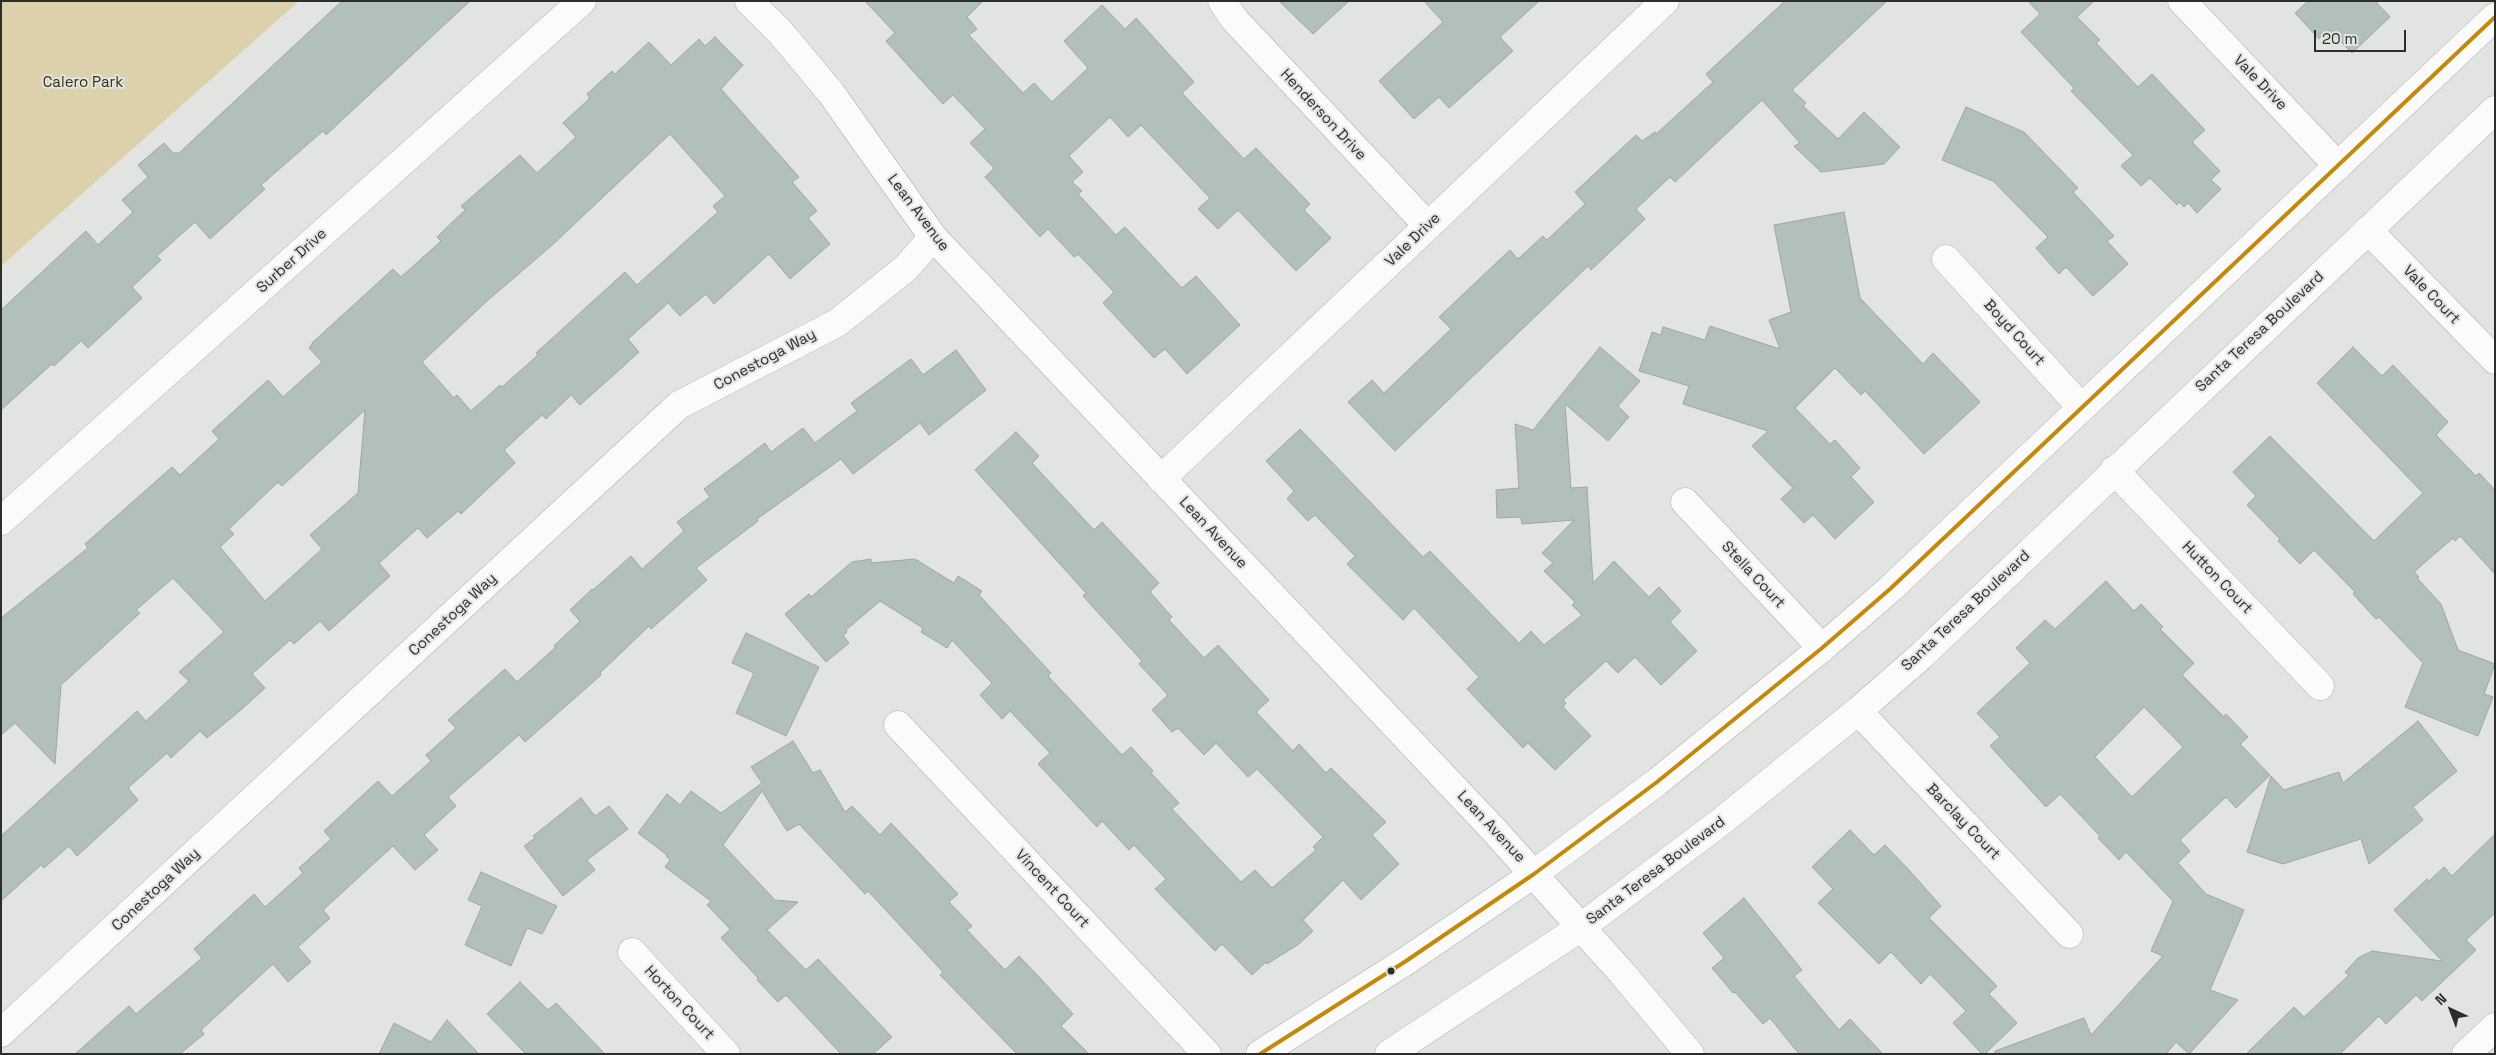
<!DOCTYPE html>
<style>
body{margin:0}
#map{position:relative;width:2496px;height:1055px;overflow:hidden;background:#e1e4e0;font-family:"Space Grotesk",sans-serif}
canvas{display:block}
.frame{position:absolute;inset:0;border:2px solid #2c2e2c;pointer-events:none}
.north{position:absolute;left:2426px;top:985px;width:50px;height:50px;-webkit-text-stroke:4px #e0e5df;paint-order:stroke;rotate:317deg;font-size:14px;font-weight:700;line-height:20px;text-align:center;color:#2c2e2c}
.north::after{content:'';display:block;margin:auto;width:18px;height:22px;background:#2c2e2c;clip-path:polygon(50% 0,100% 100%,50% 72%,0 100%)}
.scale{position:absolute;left:2314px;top:30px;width:92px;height:22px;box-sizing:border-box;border:2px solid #2c2e2c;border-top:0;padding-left:6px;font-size:15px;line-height:18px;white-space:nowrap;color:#2c2e2c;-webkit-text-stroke:4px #e0e5df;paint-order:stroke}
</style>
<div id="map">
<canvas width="2496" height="1055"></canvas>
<div class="frame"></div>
<div class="north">N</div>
<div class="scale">20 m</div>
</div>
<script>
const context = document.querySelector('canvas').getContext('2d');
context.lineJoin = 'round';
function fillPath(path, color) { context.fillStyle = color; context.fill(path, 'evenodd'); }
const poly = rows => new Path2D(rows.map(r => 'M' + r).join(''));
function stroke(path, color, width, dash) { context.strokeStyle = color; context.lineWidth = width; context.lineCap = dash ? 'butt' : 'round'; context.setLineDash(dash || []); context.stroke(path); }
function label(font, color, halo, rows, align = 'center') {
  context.font = font + ' "Space Grotesk",sans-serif'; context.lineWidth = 4; context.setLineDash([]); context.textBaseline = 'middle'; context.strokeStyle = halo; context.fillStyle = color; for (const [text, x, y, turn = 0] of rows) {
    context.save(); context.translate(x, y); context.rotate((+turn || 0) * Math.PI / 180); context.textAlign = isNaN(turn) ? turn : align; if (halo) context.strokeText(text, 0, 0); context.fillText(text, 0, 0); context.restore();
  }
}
const green = poly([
 [1,1,299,1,1,266]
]);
const building = poly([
 [342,1,470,1,326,135,323,131,261,185,265,189,210,239,195,222,157,256,161,260,132,287,142,298,88,348,81,341,54,366,52,364,1,410,1,310,86,231,98,245,133,212,122,200,148,177,138,165,164,143,174,154,176,152,178,154,342,1],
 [865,1,983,1,967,17,977,29,969,35,1023,93,1034,83,1052,102,1088,68,1064,41,1102,5,1125,29,1136,18,1194,82,1182,93,1244,159,1256,148,1310,204,1304,210,1331,238,1296,271,1238,210,1218,229,1198,209,1210,198,1141,125,1128,137,1110,117,1069,156,1083,172,1072,182,1082,191,1078,194,1116,235,1125,227,1182,288,1196,276,1240,325,1187,374,1165,349,1154,358,1103,303,1114,292,1078,254,1074,257,1048,229,1040,237,985,177,994,168,970,143,985,129,953,95,943,104,921,80,886,41,895,33,865,1],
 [1279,1,1349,1,1313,34,1279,1],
 [1424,1,1539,1,1500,37,1513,51,1449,108,1439,97,1414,119,1379,81,1443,22,1424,1],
 [1785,1,1887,1,1792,90,1806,103,1803,106,1838,139,1864,112,1900,147,1884,164,1821,172,1794,146,1800,143,1762,100,1675,182,1670,177,1636,209,1645,219,1591,270,1588,266,1395,451,1348,402,1372,380,1384,393,1451,329,1439,317,1510,250,1518,259,1543,236,1547,240,1585,204,1575,192,1636,135,1642,141,1655,132,1656,134,1713,82,1706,74,1785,1],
 [2028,1,2094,1,2077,17,2100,40,2096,43,2138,87,2152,74,2205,130,2192,142,2220,171,2211,180,2221,189,2197,213,2188,203,2184,207,2179,202,2177,205,2150,178,2141,186,2121,166,2133,155,2071,91,2074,88,2021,32,2040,14,2028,1],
 [2308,1,2375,1,2390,17,2352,53,2329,30,2319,39,2295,13,2308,1],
 [715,37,743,65,721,89,799,177,792,182,817,211,808,218,830,244,790,279,769,254,714,304,706,294,680,316,668,303,628,339,639,352,617,372,580,405,571,395,546,419,542,415,504,450,515,463,461,514,458,511,427,538,418,528,379,563,390,576,329,631,320,621,294,644,290,640,252,674,265,688,241,710,207,738,200,731,171,758,167,753,128,788,138,800,77,856,69,846,44,868,41,865,1,901,1,836,137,711,146,721,189,681,179,672,224,632,173,578,136,610,140,613,61,685,55,764,15,723,1,735,1,618,88,548,85,544,172,467,180,475,219,439,212,431,268,380,283,397,322,362,309,348,313,342,393,269,401,277,441,241,437,237,465,210,461,206,520,155,537,173,576,137,563,123,590,98,587,94,612,71,615,74,649,42,671,65,699,39,705,46,715,37],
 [670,134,725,196,713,206,718,212,637,285,625,272,536,353,538,355,502,387,500,385,471,411,457,395,454,398,422,362,487,301,550,247,670,134],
 [365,410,358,493,310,535,322,549,265,601,220,547,234,534,229,529,278,482,282,486,365,410],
 [1966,107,2024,132,2078,188,2073,192,2114,236,2107,241,2128,264,2093,296,2066,267,2059,274,2036,248,2048,237,1993,181,1942,160,1966,107],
 [1844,212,1860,298,1923,364,1933,353,1980,402,1924,454,1865,391,1861,395,1835,368,1795,408,1830,444,1835,440,1860,468,1851,477,1874,502,1835,539,1813,515,1804,523,1781,499,1793,488,1752,446,1768,431,1683,404,1689,386,1639,371,1652,332,1661,335,1663,327,1705,340,1710,326,1780,349,1769,320,1791,312,1774,225,1844,212],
 [1600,347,1640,381,1618,406,1629,417,1608,441,1565,404,1571,488,1587,487,1593,583,1614,561,1649,597,1659,587,1681,611,1670,622,1697,651,1661,685,1635,657,1618,673,1606,661,1563,700,1566,703,1563,707,1591,736,1555,770,1528,743,1523,748,1467,689,1479,677,1414,608,1403,620,1347,564,1355,556,1315,515,1308,521,1287,499,1294,491,1266,461,1300,429,1423,557,1430,551,1519,643,1531,631,1544,645,1582,615,1572,605,1575,602,1544,571,1553,563,1542,553,1574,520,1522,524,1521,517,1497,518,1496,490,1519,488,1515,424,1533,430,1600,347],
 [2353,347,2382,376,2393,365,2448,422,2436,435,2476,476,2479,473,2495,490,2495,574,2460,536,2455,541,2453,538,2414,572,2419,577,2417,578,2441,604,2458,650,2495,664,2484,694,2493,697,2478,736,2405,707,2423,663,2379,617,2376,619,2353,594,2355,592,2314,550,2300,564,2278,541,2280,539,2247,505,2256,496,2233,472,2270,436,2374,541,2423,493,2317,383,2353,347],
 [956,350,986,390,929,435,920,423,853,474,841,459,757,519,758,521,696,568,707,580,651,629,649,626,600,673,601,675,525,742,519,735,448,797,456,806,424,835,438,850,415,870,393,846,323,910,330,918,298,947,311,962,288,982,273,964,201,1030,204,1034,180,1054,75,1054,129,1006,136,1014,202,958,194,949,254,894,265,907,303,873,299,868,331,839,324,831,378,781,392,796,431,761,426,755,456,728,448,720,468,702,505,669,517,682,556,647,554,646,580,621,570,610,592,589,593,590,631,556,642,569,684,531,677,522,710,497,704,489,765,443,771,452,803,428,815,443,857,411,851,403,911,359,923,375,956,350],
 [1016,432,1039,456,1032,463,1094,530,1102,522,1159,583,1150,592,1172,617,1169,620,1204,658,1218,645,1269,700,1256,712,1293,751,1299,744,1326,773,1331,768,1386,822,1372,835,1399,864,1361,900,1343,880,1303,920,1313,931,1299,944,1267,964,1266,962,1252,975,1222,944,1215,951,1155,889,1166,879,1134,845,1129,850,1102,821,1097,827,1038,764,1050,753,1010,711,1002,719,980,695,992,683,952,640,947,648,921,632,923,628,880,601,846,630,847,632,843,635,849,643,826,662,785,614,809,594,811,597,852,562,871,559,871,563,915,559,954,583,958,576,982,591,979,595,1051,673,1048,676,1122,755,1131,747,1153,771,1151,773,1179,803,1172,809,1241,882,1255,870,1272,888,1316,850,1313,847,1323,837,1257,769,1248,777,1216,743,1204,755,1178,728,1172,732,1152,710,1168,695,1139,664,1142,661,1083,596,1086,593,975,470,1016,432],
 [2106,581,2134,611,2141,604,2163,627,2160,629,2194,663,2182,675,2224,717,2226,714,2248,737,2240,744,2270,775,2236,808,2226,797,2180,840,2190,851,2178,863,2206,894,2244,910,2210,990,2238,1000,2189,1054,2176,1042,2166,1054,1995,1054,1995,1051,2084,1018,2091,1035,2163,956,2151,951,2173,901,2126,852,2119,860,2098,838,2100,836,2060,794,2046,807,1990,746,2000,737,1977,713,2030,663,2016,648,2045,620,2055,629,2106,581],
 [2144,707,2183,747,2132,797,2095,757,2144,707],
 [746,633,819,667,786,736,736,713,754,673,732,663,746,633],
 [2418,721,2457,771,2413,807,2423,820,2369,864,2361,839,2283,864,2247,852,2271,776,2284,790,2339,772,2343,783,2418,721],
 [793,741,813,773,820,770,845,812,852,806,880,835,891,823,958,894,949,902,972,926,967,930,1005,970,1019,956,1041,979,1073,1014,1061,1026,1089,1054,1017,1054,940,975,943,972,868,891,865,894,799,824,787,831,762,791,723,845,775,900,798,902,767,930,806,970,818,959,892,1037,873,1054,841,1054,786,995,778,1002,757,980,758,978,721,938,730,929,707,905,711,901,665,867,670,860,666,856,667,855,638,833,667,794,680,805,691,791,721,813,762,783,751,767,793,741],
 [581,798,595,816,609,806,628,829,587,860,595,870,563,896,524,846,535,838,533,836,581,798],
 [1850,830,1874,855,1885,845,1908,869,1941,906,1929,918,1997,986,1989,994,2017,1023,1985,1054,1982,1054,1953,1023,1966,1011,1930,974,1921,984,1891,952,1879,964,1818,903,1833,889,1812,867,1850,830],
 [2495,834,2495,913,2466,940,2476,950,2422,1001,2416,995,2386,1024,2379,1016,2340,1054,2246,1054,2294,1007,2304,1017,2349,975,2345,972,2358,958,2372,951,2442,961,2394,910,2427,879,2429,881,2444,867,2452,876,2495,834],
 [481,872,557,906,542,934,527,928,511,966,465,945,482,906,468,900,481,872],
 [1744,898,1802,970,1794,976,1839,1030,1850,1019,1883,1054,1799,1054,1770,1018,1763,1024,1735,992,1733,993,1712,968,1724,958,1703,933,1744,898],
 [520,982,548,1010,556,1003,605,1054,526,1054,487,1014,520,982],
 [447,1020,479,1054,379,1054,394,1023,431,1042,447,1020]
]);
const minor = poly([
 [749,1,781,33,831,93,933,237,1493,829,1622,973,1690,1054],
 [1222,1,1234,19,1428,226],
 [2182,1,2338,166],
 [2368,230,2495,360],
 [1946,259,2081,407],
 [2114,470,2320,686],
 [1161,479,1665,1],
 [1685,502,1822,648],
 [1,521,582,1],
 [1858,711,2069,934],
 [898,725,1207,1054],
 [632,952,726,1054],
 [1,1033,679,405,837,323,906,268,933,237],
 [2466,1054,2495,1027]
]);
const major = poly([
 [1260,1054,1406,961,1534,874,1657,782,1822,648,1890,589,2495,17],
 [1389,1054,1580,928,1722,821,1858,711,1921,656,2495,110]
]);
const bus1 = poly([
 [1260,1054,1406,961,1534,874,1657,782,1822,648,1890,589,2495,17]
]);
const markers = [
 [1391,971,4.5,"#2c2e2c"]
];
const parkNames = [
 ["Calero Park",83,83]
];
const streetNames = [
 ["Vale Drive",2260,83,46],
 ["Henderson Drive",1323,115,47],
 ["Lean Avenue",918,213,53],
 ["Vale Drive",1413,240,-44],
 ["Surber Drive",292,261,-42],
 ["Vale Court",2431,295,46],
 ["Santa Teresa Boulevard",2260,332,-43],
 ["Boyd Court",2014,333,48],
 ["Conestoga Way",765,360,-28],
 ["Lean Avenue",1213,533,47],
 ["Stella Court",1753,575,47],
 ["Hutton Court",2217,578,46],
 ["Santa Teresa Boulevard",1966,611,-43],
 ["Conestoga Way",453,615,-43],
 ["Barclay Court",1963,822,46],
 ["Lean Avenue",1491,827,47],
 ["Santa Teresa Boulevard",1656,871,-37],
 ["Vincent Court",1052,889,47],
 ["Conestoga Way",156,890,-43],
 ["Horton Court",679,1003,47]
];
fillPath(green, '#ddd1ac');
fillPath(building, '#b1c0b8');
stroke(building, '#a2a4a2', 1);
stroke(minor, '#aeb0ad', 29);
stroke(major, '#aeb0ad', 29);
stroke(minor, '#fafbfa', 28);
stroke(major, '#fafbfa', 28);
stroke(bus1, '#c4880b', 4);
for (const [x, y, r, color] of markers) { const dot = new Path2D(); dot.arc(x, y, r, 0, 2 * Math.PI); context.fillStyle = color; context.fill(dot); stroke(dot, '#e0e5df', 2); }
label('15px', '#3a2e0f', '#e0e5df', parkNames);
label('15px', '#2c2e2c', '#e0e5df', streetNames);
</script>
